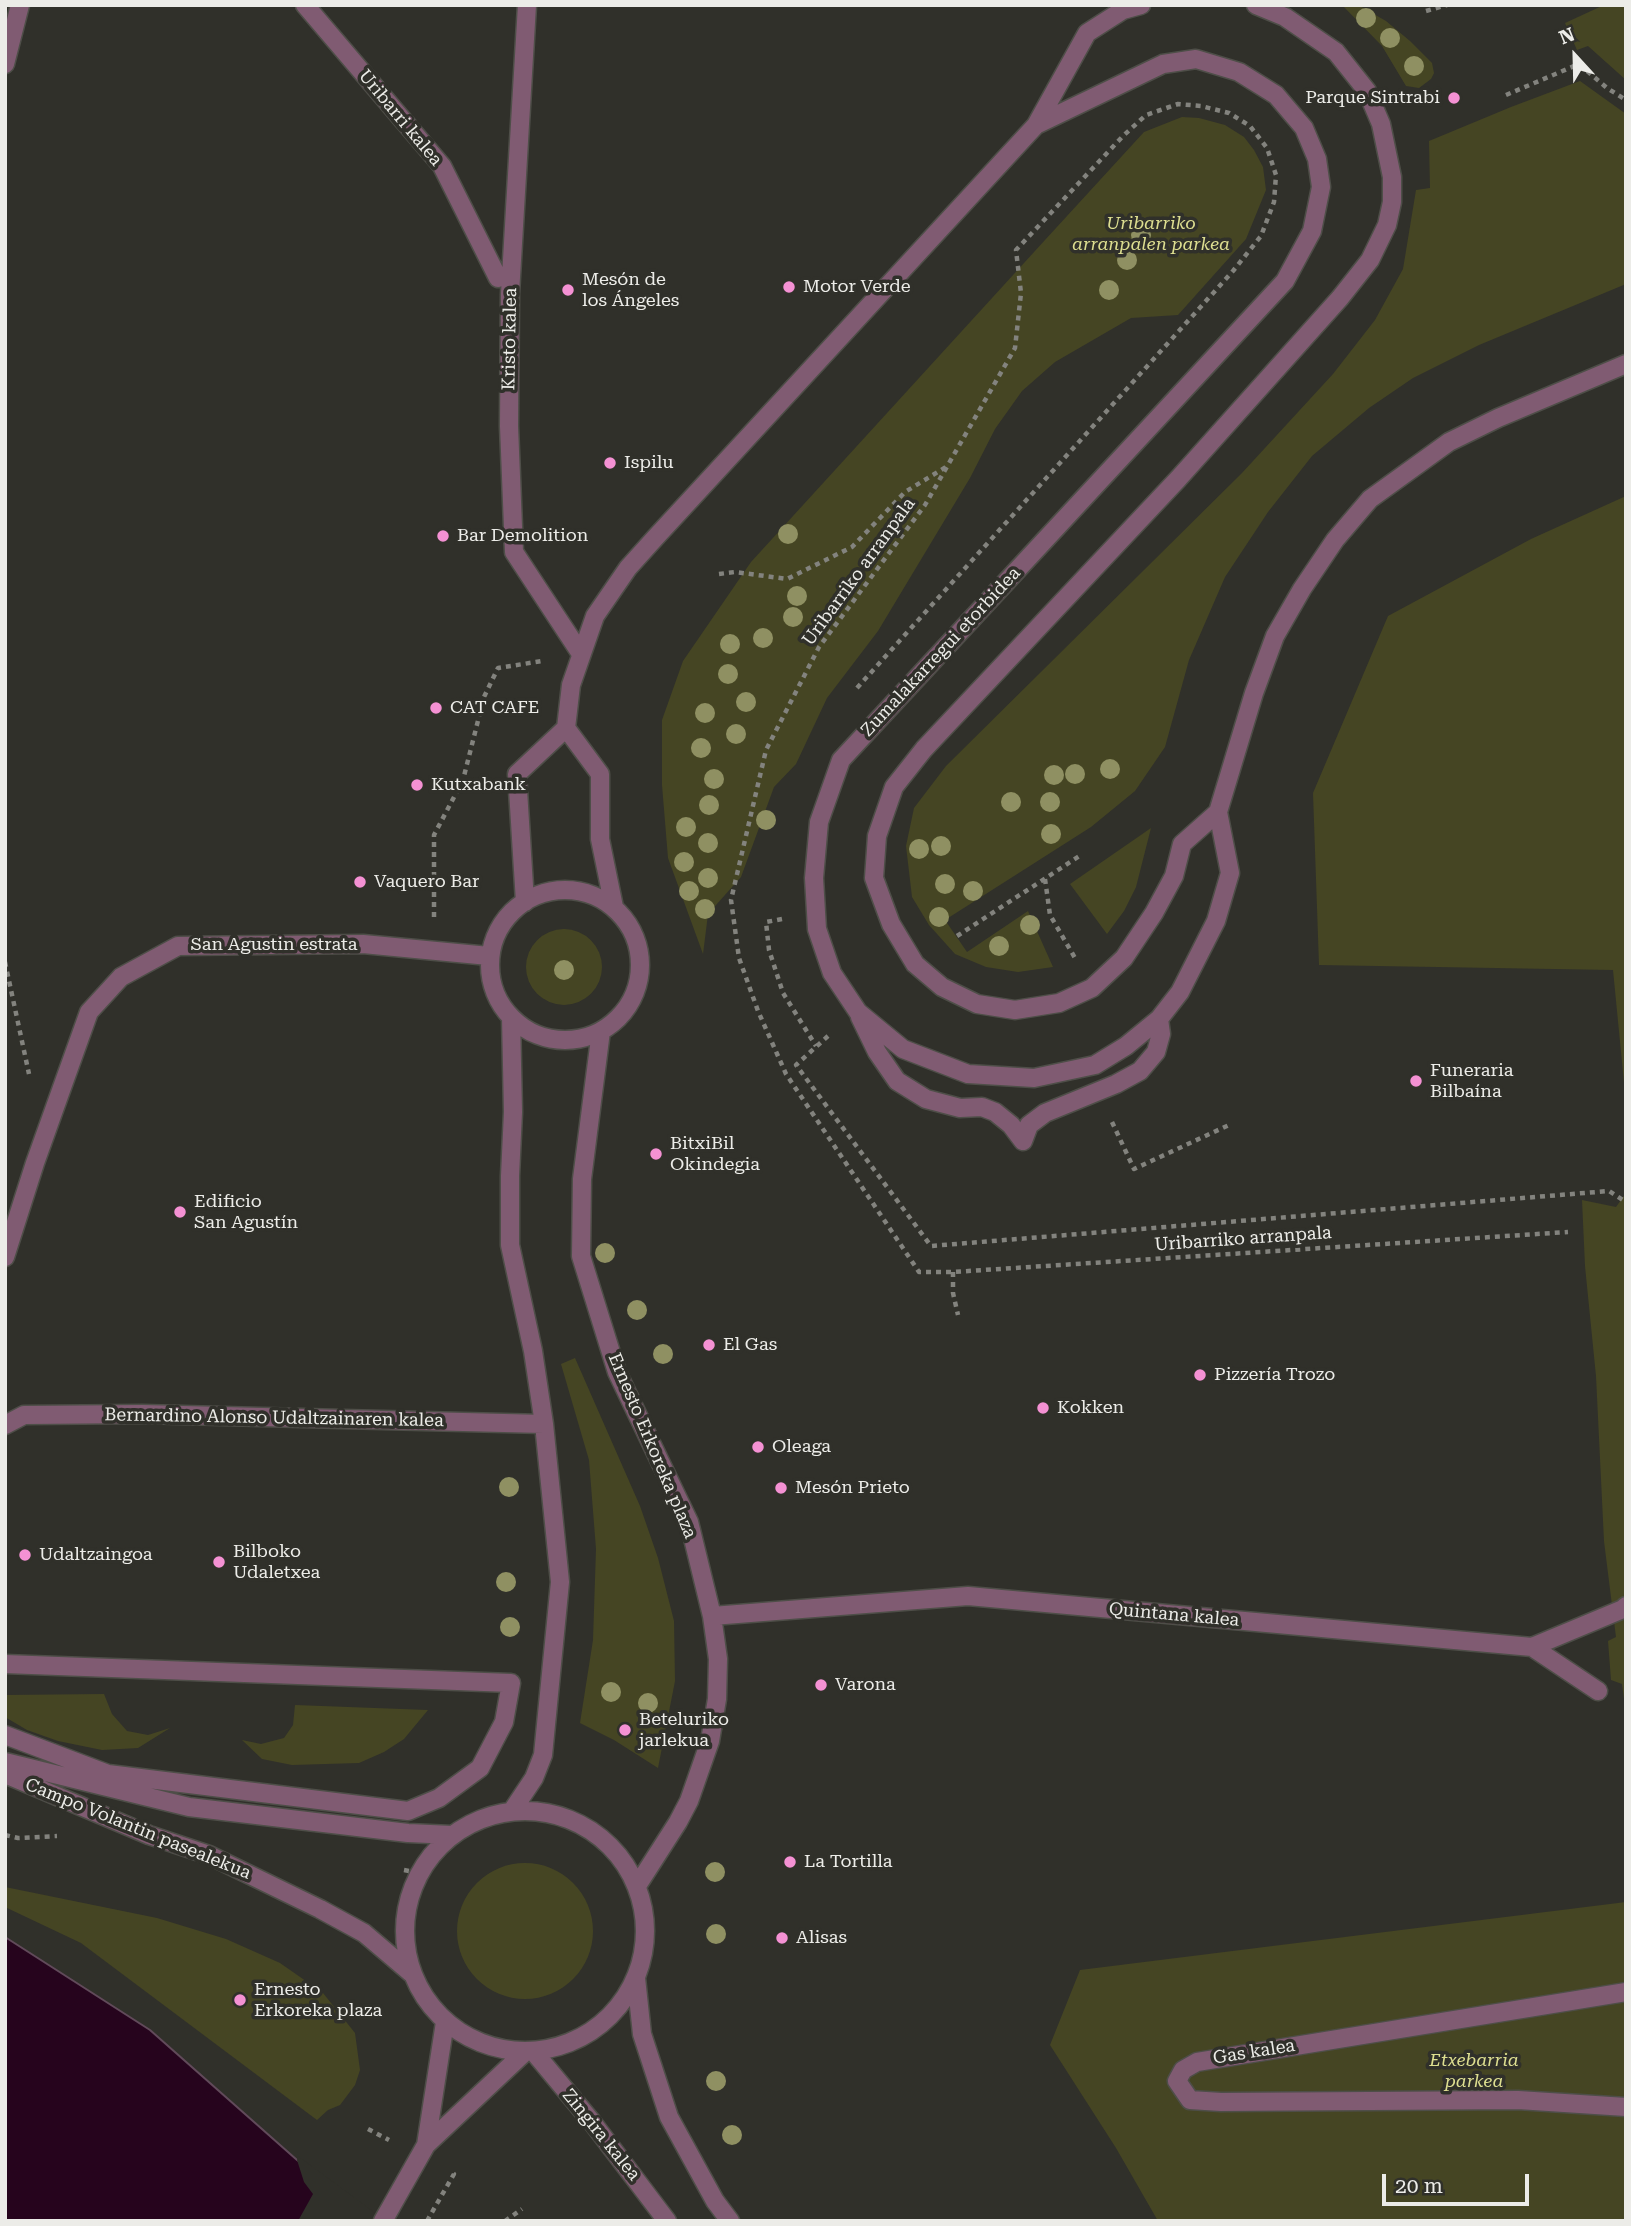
<!DOCTYPE html>
<meta charset="utf-8">
<style>
body{margin:0}
#map{position:relative;width:1631px;height:2226px;overflow:hidden;background:#30302a;font-family:"Roboto Serif",serif}
canvas{display:block}
.frame{position:absolute;inset:0;border:7px solid #ecece8;pointer-events:none}
.north{position:absolute;left:1540px;top:21px;width:70px;height:70px;-webkit-text-stroke:5px #30302a;paint-order:stroke;rotate:338deg;font-size:19px;font-weight:700;line-height:28px;text-align:center;color:#ecece8}
.north::after{content:'';display:block;margin:auto;width:24px;height:32px;background:#ecece8;clip-path:polygon(50% 0,100% 100%,50% 72%,0 100%)}
.scale{position:absolute;left:1382px;top:2174px;width:147px;height:32px;box-sizing:border-box;border:4px solid #ecece8;border-top:0;padding-left:9px;font-size:21px;line-height:24px;white-space:nowrap;color:#ecece8;-webkit-text-stroke:5px #30302a;paint-order:stroke}
</style>
<div id="map">
<canvas width="1631" height="2226"></canvas>
<div class="frame"></div>
<div class="north">N</div>
<div class="scale">20 m</div>
</div>
<script>
const context = document.querySelector('canvas').getContext('2d');
context.lineJoin = 'round';
function fillPath(path, color) { context.fillStyle = color; context.fill(path, 'evenodd'); }
const poly = rows => new Path2D(rows.map(r => 'M' + r).join(''));
function stroke(path, color, width, dash) { context.strokeStyle = color; context.lineWidth = width; context.lineCap = dash ? 'butt' : 'round'; context.setLineDash(dash || []); context.stroke(path); }
function label(font, color, halo, rows, align = 'center') {
  context.font = font + ' "Roboto Serif",serif'; context.lineWidth = 7; context.setLineDash([]); context.textBaseline = 'middle'; context.strokeStyle = halo; context.fillStyle = color; for (const [text, x, y, turn = 0] of rows) {
    context.save(); context.translate(x, y); context.rotate((+turn || 0) * Math.PI / 180); context.textAlign = isNaN(turn) ? turn : align; if (halo) context.strokeText(text, 0, 0); context.fillText(text, 0, 0); context.restore();
  }
}
const green = poly([
 [1342,5,1358,5,1386,21,1410,41,1432,63,1434,73,1431,79,1419,88,1406,86,1382,46],
 [1604,5,1626,5,1626,80,1588,46,1577,50,1565,23],
 [1580,81,1626,114,1626,284,1479,345,1413,378,1369,408,1312,456,1268,512,1225,577,1189,660,1165,747,1135,791,1091,827,945,920,967,952,1028,911,1053,967,1018,972,986,967,955,954,929,925,912,897,906,846,914,808,946,766,1242,473,1333,374,1375,320,1403,269,1416,190,1430,188,1429,141,1511,107],
 [1182,117,1199,118,1225,125,1244,137,1254,150,1263,167,1266,190,1246,239,1178,315,1131,318,1055,362,1022,391,995,429,970,478,878,631,827,698,796,764,774,787,741,877,708,914,703,954,668,858,662,785,662,720,683,661,751,562,1045,240,1144,132],
 [1626,496,1626,1103,1613,970,1319,965,1313,793,1388,616,1531,539],
 [1151,828,1136,887,1124,911,1107,934,1070,884],
 '526 967a38 38 0 1 1 76 0a38 38 0 1 1-76 0Z',
 [1626,1193,1626,1714,1622,1684,1611,1680,1608,1641,1616,1637,1604,1541,1596,1376,1585,1266,1582,1200,1616,1207],
 [575,1358,640,1506,658,1558,674,1621,675,1681,658,1768,614,1740,580,1723,593,1640,596,1549,589,1460,561,1364],
 [104,1694,112,1714,127,1731,148,1735,170,1728,138,1748,102,1750,58,1741,27,1730,5,1717,5,1695],
 [295,1705,428,1710,404,1739,384,1752,359,1763,292,1765,262,1759,242,1740,261,1744,284,1738,293,1725],
 '457 1931a68 68 0 1 1 136 0a68 68 0 1 1-136 0Z',
 [5,1887,157,1918,226,1939,280,1963,323,1993,355,2033,360,2070,355,2085,340,2105,328,2110,317,2120,81,1943,5,1907],
 [1626,1902,1626,2221,1158,2221,1116,2148,1050,2045,1080,1970]
]);
const water = poly([
 [5,1937,150,2030,297,2160,380,2221,5,2221,5,1937]
]);
const pier = poly([
 [298,2156,382,2218,383,2221,298,2221,313,2194,304,2182,297,2160]
]);
const path = poly([
 [1426,11,1447,5],
 [1506,95,1579,64,1607,88,1626,100],
 [719,574,735,572,787,579,852,547,905,492,946,467],
 [857,688,1233,271,1261,236,1274,202,1276,175,1267,148,1250,126,1229,113,1201,106,1178,104,1146,115,1123,136,1016,250,1021,293,1015,348,925,505,819,647,766,750,731,900,739,958,758,1011,786,1074,919,1272,953,1272,1568,1232],
 [1045,879,1050,915,1075,958],
 [434,917,434,835,463,780,484,697,498,668,542,661],
 [782,919,766,922,769,950,783,993,816,1046],
 [957,936,1081,855],
 [5,962,29,1074],
 [828,1036,796,1065,931,1246,1609,1191,1626,1202],
 [1112,1122,1134,1169,1229,1125],
 [953,1272,953,1293,958,1315],
 [5,1835,18,1838,57,1836],
 [404,1870,420,1873],
 [368,2129,389,2140],
 [427,2221,454,2174,450,2170],
 [505,2221,522,2209]
]);
const minor = poly([
 [305,5,442,166,498,278],
 [527,5,510,294,509,426,514,552,581,654],
 [5,64,20,5],
 [1036,125,1163,64,1196,59,1239,72,1276,95,1304,128,1317,159,1321,187,1312,231,1285,281,841,760,819,822,814,878,817,929,832,973,858,1012,903,1049,968,1074,1034,1078,1095,1065,1126,1046,1159,1019,1180,992,1216,921,1230,873,1218,812,1254,693,1275,636,1302,589,1335,540,1370,499,1449,442,1498,418,1626,364],
 [566,728,600,774,600,839,614,907],
 [1218,812,1182,844,1174,876,1154,913,1124,958,1092,988,1059,1003,1015,1010,977,1004,942,987,915,964,891,924,874,878,877,836,894,787,924,749,1178,479,1340,298,1370,260,1387,225,1392,202,1392,177,1381,124,1367,91,1336,52,1285,17,1256,5],
 '490 965a75 75 0 1 1 150 0a75 75 0 1 1-150 0Z',
 [525,902,517,774,566,728,571,685,595,616,628,568,655,538,1036,125,1087,33,1123,10,1141,5],
 [511,1017,513,1112,510,1176,510,1245,533,1351,544,1424,560,1582,543,1755,534,1778,512,1811],
 [860,1017,877,1052,897,1081,926,1099,960,1108,982,1107,995,1112,1011,1125,1023,1141],
 [601,1031,582,1179,581,1256,617,1372,689,1522,712,1616,718,1659,717,1699,710,1741,689,1801,678,1822,637,1886],
 [1023,1141,1029,1125,1045,1113,1116,1084,1140,1071,1156,1052,1161,1034,1159,1019],
 [5,1257,35,1163,89,1012,121,977,178,946,363,944,489,956],
 [5,1425,24,1415,142,1414,544,1424],
 [712,1616,968,1596,1532,1647,1623,1609,1626,1606],
 [1532,1647,1598,1691],
 [5,1664,511,1683,504,1722,480,1768,439,1798,408,1811,108,1774,5,1735],
 [5,1762,189,1807,408,1833,452,1835],
 [5,1774,149,1835,209,1855,320,1909,364,1933,411,1973],
 '405 1931a120 120 0 1 1 240 0a120 120 0 1 1-240 0Z',
 [636,1978,642,2034,669,2117,715,2201,730,2221],
 [1626,1992,1197,2062,1183,2070,1177,2081,1190,2100,1221,2102,1518,2100,1626,2107],
 [533,2051,592,2122,667,2221],
 [426,2145,445,2022],
 [383,2221,426,2145,526,2051]
]);
const trees = [
 [1366,18],
 [1390,38],
 [1414,66],
 [1141,235],
 [1127,260],
 [1109,290],
 [788,534],
 [797,596],
 [793,617],
 [763,638],
 [730,644],
 [728,674],
 [746,702],
 [705,713],
 [736,734],
 [701,748],
 [1110,769],
 [1075,774],
 [1054,775],
 [714,779],
 [1011,802],
 [1050,802],
 [709,805],
 [766,820],
 [686,827],
 [1051,834],
 [708,843],
 [941,846],
 [919,849],
 [684,862],
 [708,878],
 [945,884],
 [689,891],
 [973,891],
 [705,909],
 [939,917],
 [1030,925],
 [999,946],
 [564,970],
 [605,1253],
 [637,1310],
 [663,1354],
 [509,1487],
 [506,1582],
 [510,1627],
 [611,1692],
 [648,1703],
 [715,1872],
 [716,1934],
 [716,2081],
 [732,2135]
];
const markers = [
 [1454,98,7,"#f491d3"],
 [789,287,7,"#f491d3"],
 [568,290,7,"#f491d3"],
 [610,463,7,"#f491d3"],
 [443,536,7,"#f491d3"],
 [436,708,7,"#f491d3"],
 [417,785,7,"#f491d3"],
 [360,882,7,"#f491d3"],
 [1416,1081,7,"#f491d3"],
 [656,1154,7,"#f491d3"],
 [180,1212,7,"#f491d3"],
 [709,1345,7,"#f491d3"],
 [1200,1375,7,"#f491d3"],
 [1043,1408,7,"#f491d3"],
 [758,1447,7,"#f491d3"],
 [781,1488,7,"#f491d3"],
 [25,1555,7,"#f491d3"],
 [219,1562,7,"#f491d3"],
 [821,1685,7,"#f491d3"],
 [625,1730,7,"#f491d3"],
 [790,1862,7,"#f491d3"],
 [782,1938,7,"#f491d3"],
 [240,2000,7,"#f491d3"]
];
const poiNames = [
 ["Parque Sintrabi",1440,98,"right"],
 ["Mesón de",582,280],
 ["los Ángeles",582,301],
 ["Motor Verde",803,287],
 ["Ispilu",624,463],
 ["Bar Demolition",457,536],
 ["CAT CAFE",450,708],
 ["Kutxabank",431,785],
 ["Vaquero Bar",374,882],
 ["Funeraria",1430,1071],
 ["Bilbaína",1430,1092],
 ["BitxiBil",670,1144],
 ["Okindegia",670,1165],
 ["Edificio",194,1202],
 ["San Agustín",194,1223],
 ["El Gas",723,1345],
 ["Pizzería Trozo",1214,1375],
 ["Kokken",1057,1408],
 ["Oleaga",772,1447],
 ["Mesón Prieto",795,1488],
 ["Bilboko",233,1552],
 ["Udaletxea",233,1573],
 ["Udaltzaingoa",39,1555],
 ["Varona",835,1685],
 ["Beteluriko",639,1720],
 ["jarlekua",639,1741],
 ["La Tortilla",804,1862],
 ["Alisas",796,1938],
 ["Ernesto",254,1990],
 ["Erkoreka plaza",254,2011]
];
const streetNames = [
 ["Uribarri kalea",400,118,50],
 ["Kristo kalea",510,339,-89],
 ["Uribarriko arranpala",859,572,-54],
 ["Zumalakarregui etorbidea",941,652,-47],
 ["San Agustin estrata",274,945],
 ["Uribarriko arranpala",1243,1239,-4],
 ["Bernardino Alonso Udaltzainaren kalea",274,1418,1],
 ["Ernesto Erkoreka plaza",652,1446,67],
 ["Quintana kalea",1174,1615,5],
 ["Campo Volantin pasealekua",138,1829,22],
 ["Gas kalea",1254,2052,-9],
 ["Zingira kalea",601,2135,51]
];
const parkNames = [
 ["Uribarriko",1151,224],
 ["arranpalen parkea",1151,245],
 ["Etxebarria",1474,2061],
 ["parkea",1474,2082]
];
fillPath(green, '#454523');
fillPath(water, '#26041d');
stroke(water, '#614a5a', 2);
fillPath(pier, '#30302a');
stroke(minor, '#4e4e48', 21);
stroke(path, '#83837e', 4.5, [5, 5]);
stroke(minor, '#805b72', 18);
context.fillStyle = '#8f9062';
for (const [x, y] of trees) { context.beginPath(); context.arc(x, y, 10, 0, 2 * Math.PI); context.fill(); }
for (const [x, y, r, color] of markers) { const dot = new Path2D(); dot.arc(x, y, r, 0, 2 * Math.PI); context.fillStyle = color; context.fill(dot); stroke(dot, '#30302a', 2.5); }
label('18px', '#ecece8', '#30302a', poiNames, 'left');
label('18px', '#ecece8', '#30302a', streetNames);
label('italic 18px', '#ddde90', '#30302a', parkNames);
</script>
